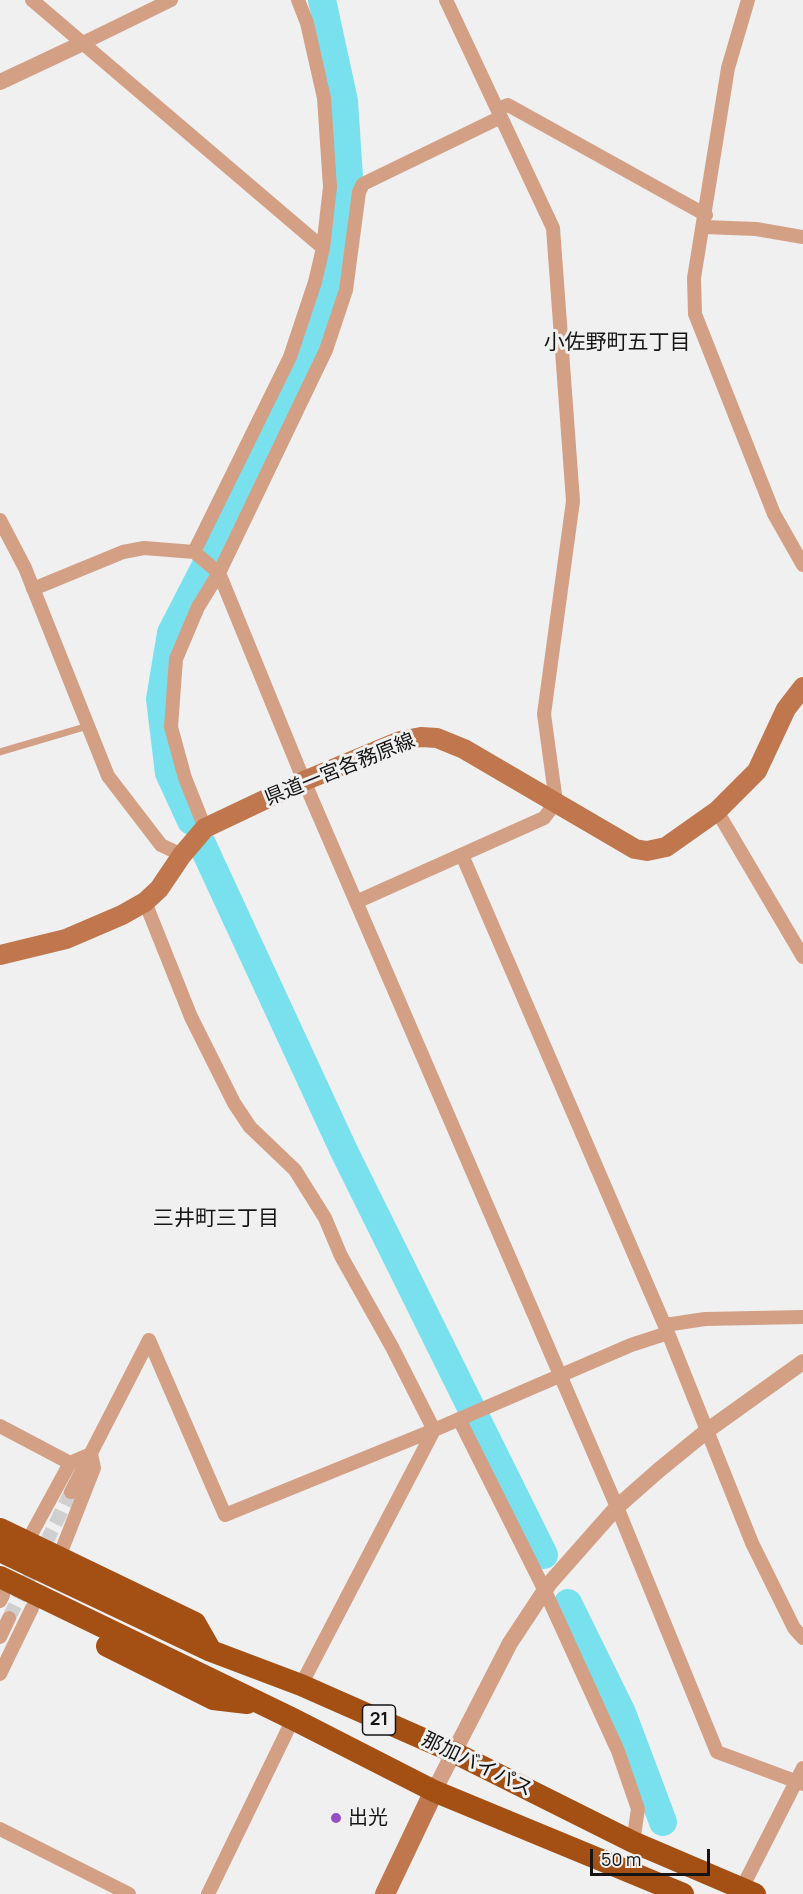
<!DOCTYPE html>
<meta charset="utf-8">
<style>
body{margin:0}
#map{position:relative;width:803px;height:1894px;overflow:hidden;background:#f0f0f1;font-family:Manrope,sans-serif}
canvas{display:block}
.scale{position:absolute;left:590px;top:1849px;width:120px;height:27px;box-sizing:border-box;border:3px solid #151515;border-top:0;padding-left:8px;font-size:18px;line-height:21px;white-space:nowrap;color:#151515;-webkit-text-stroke:4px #f0f0f1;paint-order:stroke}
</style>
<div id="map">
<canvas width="803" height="1894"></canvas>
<div class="scale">50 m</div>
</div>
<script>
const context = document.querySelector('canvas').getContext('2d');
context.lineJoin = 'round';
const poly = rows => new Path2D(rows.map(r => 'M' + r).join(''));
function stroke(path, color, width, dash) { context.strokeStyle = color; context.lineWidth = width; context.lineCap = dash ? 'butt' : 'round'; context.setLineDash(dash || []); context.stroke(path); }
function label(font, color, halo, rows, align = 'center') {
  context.font = font + ' Manrope,"Noto Sans JP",sans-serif'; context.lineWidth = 6; context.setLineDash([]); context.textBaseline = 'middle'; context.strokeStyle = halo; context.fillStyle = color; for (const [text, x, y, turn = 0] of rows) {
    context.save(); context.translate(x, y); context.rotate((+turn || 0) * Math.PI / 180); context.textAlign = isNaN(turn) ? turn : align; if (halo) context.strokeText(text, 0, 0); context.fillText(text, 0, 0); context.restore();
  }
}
const river = poly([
 [191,821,169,773,160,699,171,633,238,503,307,354,337,258,349,177,344,101,322,0],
 [202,844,344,1151,544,1555],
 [568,1603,622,1713,663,1822]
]);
const minorTunnel = poly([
 [9,1618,71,1492]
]);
const service = poly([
 [0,752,88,726]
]);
const minor = poly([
 [32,0,323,248],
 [748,0,728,68,694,278,695,314,774,514,803,565],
 [83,43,171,0],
 [498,109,508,105,706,215],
 [704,227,756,229,803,237],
 [0,520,25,568,108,776,161,845,182,855],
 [194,552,290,357,315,282,323,248,330,187,324,98,307,23,298,0],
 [33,589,123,552,144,548,194,552,219,573,304,781,617,1507,717,1752,803,1784],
 [717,811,803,957],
 [205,828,185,778,171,727,176,659,198,607,219,573,326,350,346,290,359,192,363,184,501,117],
 [462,855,668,1333,752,1543,794,1628,803,1638],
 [145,902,191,1017,234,1103,250,1127,295,1170,325,1218,341,1256,392,1347,434,1430,225,1515,149,1340],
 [356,902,544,818,556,802,544,714,573,501,553,228,446,0],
 [665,1325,705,1319,803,1317],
 [459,1419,545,1591,618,1751,638,1809,633,1842],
 [0,1426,70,1463],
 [71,1492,149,1340],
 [27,1542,70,1463,91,1454,94,1468,59,1557],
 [0,1601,3,1595],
 [0,1637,9,1618],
 [0,1674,32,1608],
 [301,1685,434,1430,631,1345,668,1333],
 [0,1829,129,1894],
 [742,1888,803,1768],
 [208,1894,293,1719]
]);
const tertiary = poly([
 [0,82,83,43],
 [434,1791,510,1643,549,1584,617,1507,659,1470,708,1430,803,1362]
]);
const secondary = poly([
 [0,955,66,939,122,915,145,902,159,889,182,855,205,828,304,781,400,741,421,737,437,738,464,749,635,849,647,851,666,847,717,811,757,771,786,709,803,687],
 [385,1894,434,1791]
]);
const trunk = poly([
 [0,1529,195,1623,211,1651],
 [0,1551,211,1651,301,1685,453,1752,633,1842,755,1894],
 [0,1577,293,1719,434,1791,683,1894],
 [107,1646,213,1699,247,1703]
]);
const markers = [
 [336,1818,6,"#954fc3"]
];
const shields = [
 [379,1720,33]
];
const shieldNames = [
 ["21",379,1720]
];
const streetNames = [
 ["県道一宮各務原線",340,770,-22],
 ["那加バイパス",477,1765,26]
];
const poiNames = [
 ["出光",348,1818]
];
const neighbourhoodNames = [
 ["小佐野町五丁目",617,343],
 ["三井町三丁目",216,1219]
];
stroke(river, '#79e1ed', 28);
stroke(minorTunnel, '#cfcfd0', 14, [14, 7]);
stroke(service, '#d3a085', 7);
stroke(minor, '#d3a085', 14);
stroke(tertiary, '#d3a085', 16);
stroke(secondary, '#c0774e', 20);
stroke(trunk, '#a44f13', 22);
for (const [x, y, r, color] of markers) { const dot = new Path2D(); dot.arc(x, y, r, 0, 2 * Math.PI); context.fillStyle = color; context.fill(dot); stroke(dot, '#f0f0f1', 2); }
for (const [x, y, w] of shields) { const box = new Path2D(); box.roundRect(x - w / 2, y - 15, w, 30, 4.5); context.fillStyle = '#f0f0f1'; context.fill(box); stroke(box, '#151515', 1.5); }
label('bold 18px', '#151515', null, shieldNames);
label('20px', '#151515', '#f0f0f1', streetNames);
label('20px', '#151515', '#f0f0f1', poiNames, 'left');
label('21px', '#151515', '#f0f0f1', neighbourhoodNames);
</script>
